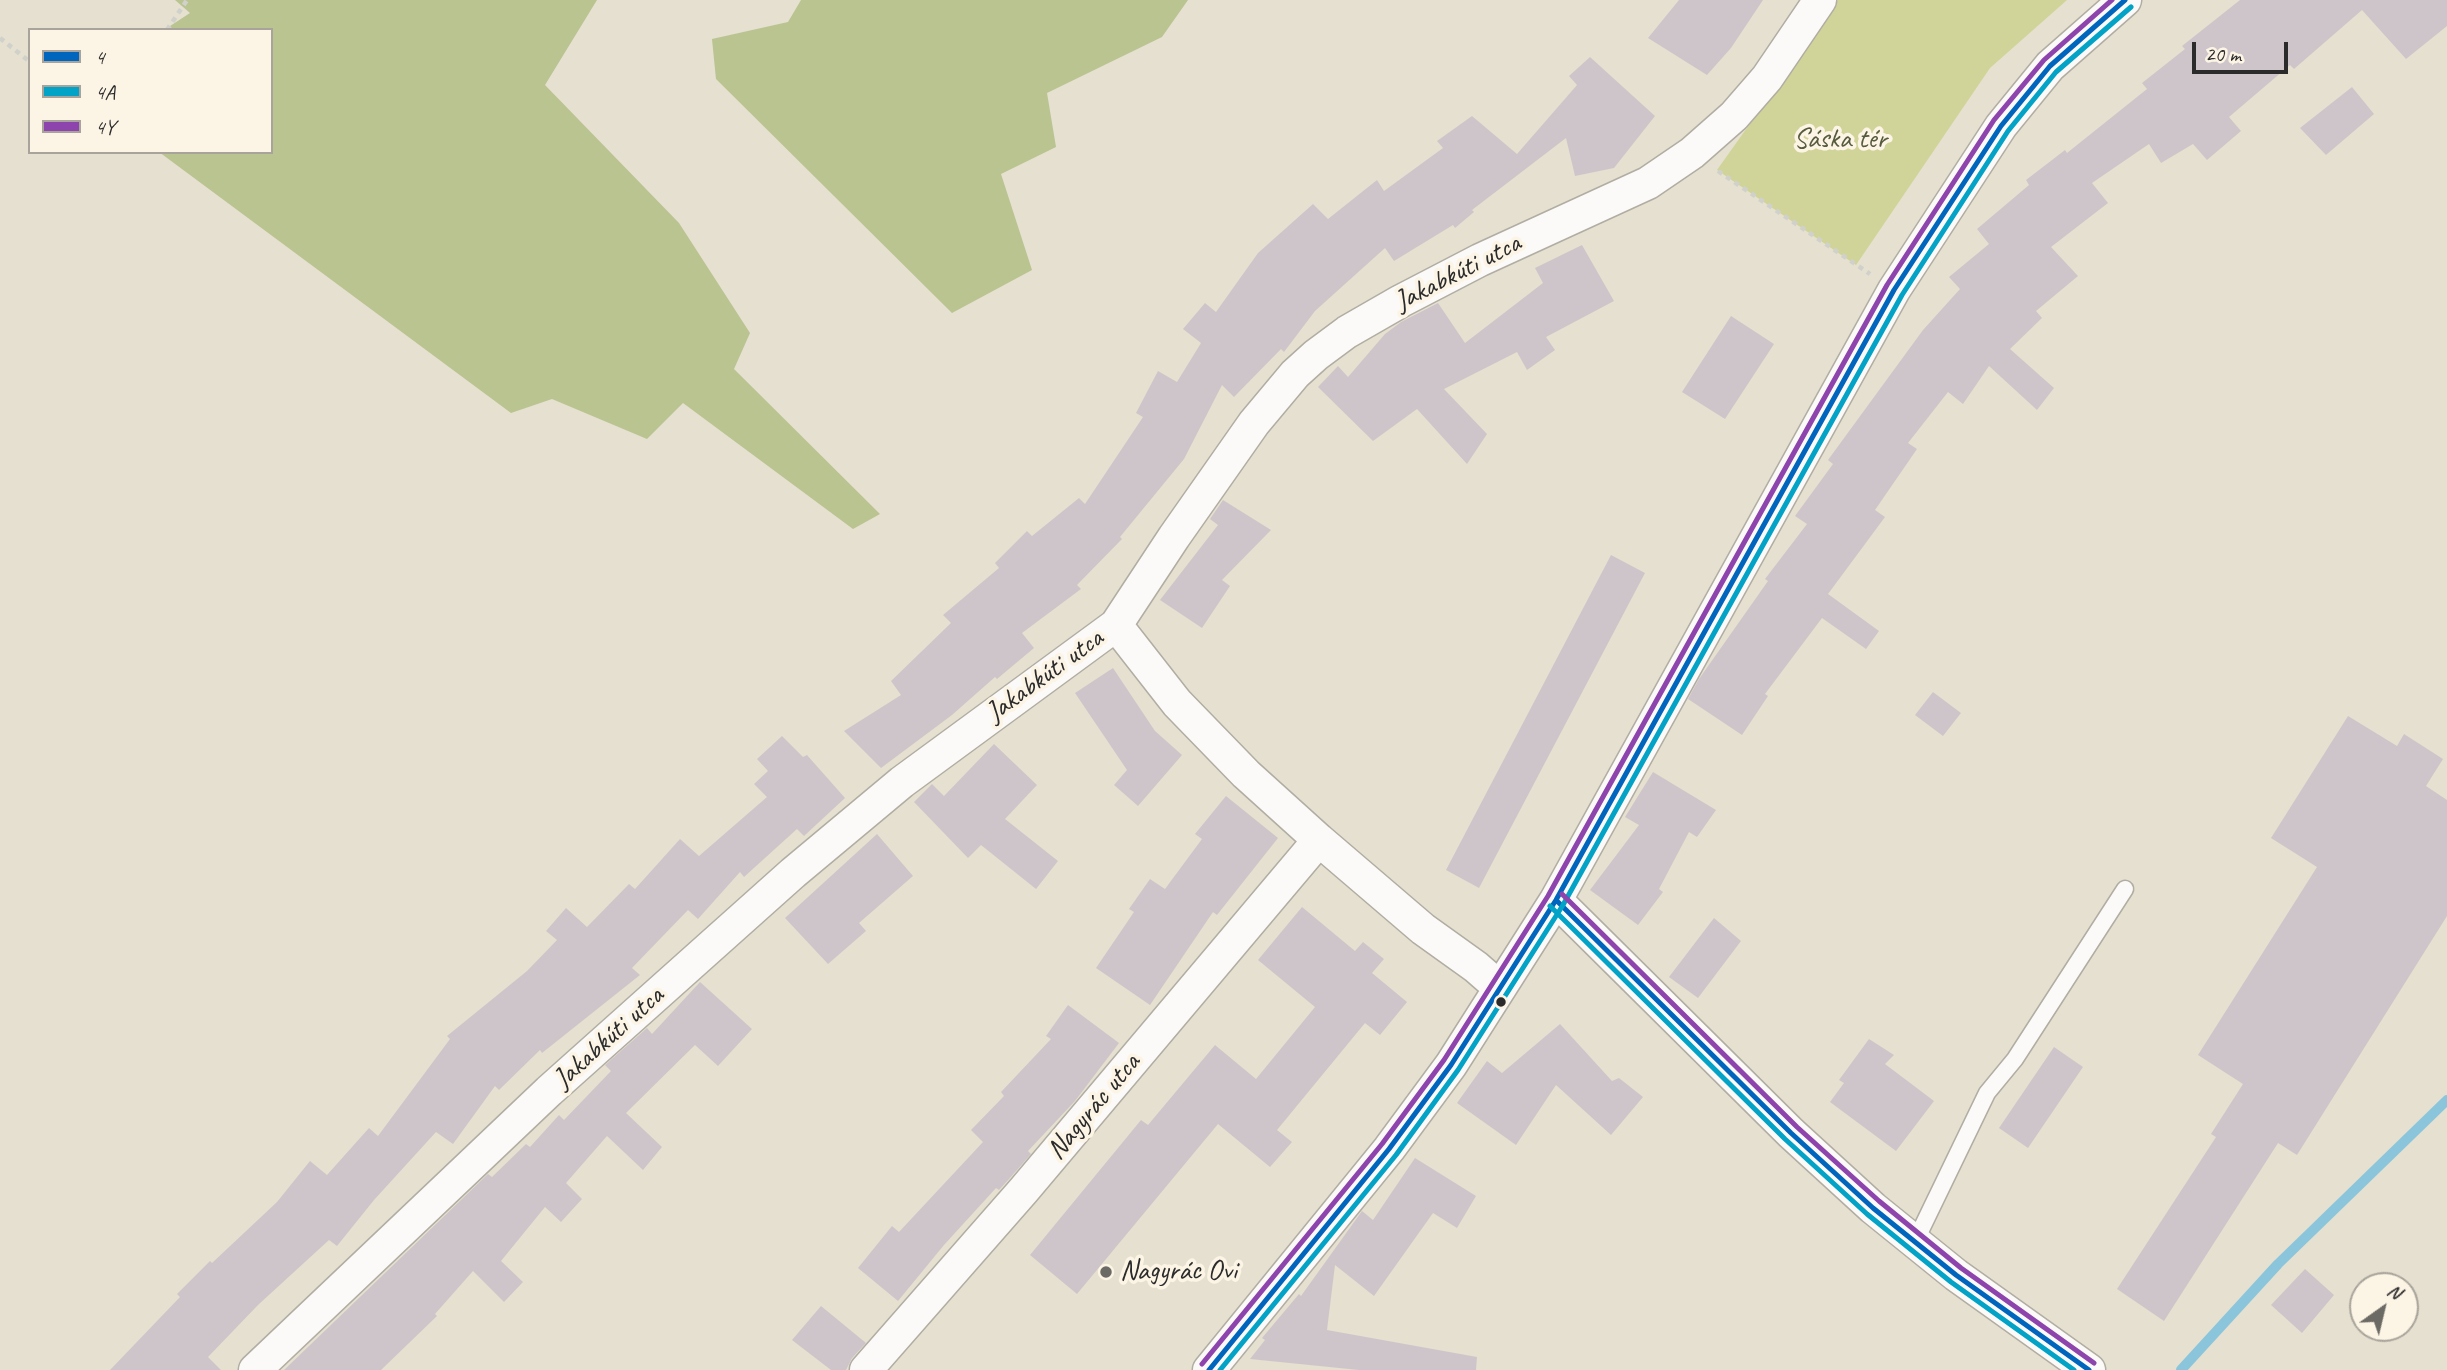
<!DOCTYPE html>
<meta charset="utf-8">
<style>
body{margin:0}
#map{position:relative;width:2447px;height:1370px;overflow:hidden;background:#e5e0cf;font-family:Caveat,sans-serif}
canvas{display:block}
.legend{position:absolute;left:28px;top:28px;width:245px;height:126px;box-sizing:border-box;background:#fcf5e5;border:2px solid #a8a49b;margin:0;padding:9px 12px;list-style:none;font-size:21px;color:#2b2b2b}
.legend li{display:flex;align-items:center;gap:14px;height:35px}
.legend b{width:35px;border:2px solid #a8a49b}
.north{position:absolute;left:2349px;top:1272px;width:70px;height:70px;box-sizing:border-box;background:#fcf5e5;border:2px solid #a8a49b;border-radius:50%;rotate:34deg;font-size:19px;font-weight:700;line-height:28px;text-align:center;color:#2b2b2b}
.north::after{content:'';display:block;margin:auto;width:24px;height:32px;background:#6c6a64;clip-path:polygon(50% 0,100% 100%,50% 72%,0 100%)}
.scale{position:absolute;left:2192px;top:42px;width:96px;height:32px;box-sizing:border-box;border:4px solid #2b2b2b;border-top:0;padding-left:9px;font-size:21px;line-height:24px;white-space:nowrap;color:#2b2b2b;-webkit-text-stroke:5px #fcf5e5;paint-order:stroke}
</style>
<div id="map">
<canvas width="2447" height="1370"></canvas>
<ul class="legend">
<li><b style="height:9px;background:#0065bd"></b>4</li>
<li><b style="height:9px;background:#02a3c6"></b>4A</li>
<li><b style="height:9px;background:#8e44ad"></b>4Y</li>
</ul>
<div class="north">N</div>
<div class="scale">20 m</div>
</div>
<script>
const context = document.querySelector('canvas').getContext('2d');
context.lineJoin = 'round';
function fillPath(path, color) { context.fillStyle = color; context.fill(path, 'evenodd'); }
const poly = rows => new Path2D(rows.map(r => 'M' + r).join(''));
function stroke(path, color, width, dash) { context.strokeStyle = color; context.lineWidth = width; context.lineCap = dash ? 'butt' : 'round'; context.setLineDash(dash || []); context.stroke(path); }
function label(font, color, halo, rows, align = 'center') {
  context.font = font + ' Caveat,sans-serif'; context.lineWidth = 7; context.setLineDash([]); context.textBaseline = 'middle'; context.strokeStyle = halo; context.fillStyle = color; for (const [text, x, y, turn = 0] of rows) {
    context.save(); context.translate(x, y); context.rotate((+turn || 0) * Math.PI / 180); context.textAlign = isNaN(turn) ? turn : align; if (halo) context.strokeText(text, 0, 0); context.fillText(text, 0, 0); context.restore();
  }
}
const green = poly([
 [1838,0,2067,0,1990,68,1856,265,1717,170]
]);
const forest = poly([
 [175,0,597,0,545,85,679,223,750,333,734,369,880,514,853,529,683,403,647,439,552,399,511,413,159,152,271,152,271,30,164,30,190,13],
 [801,0,1188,0,1162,37,1047,93,1056,147,1001,174,1032,270,952,313,716,79,712,39,788,22]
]);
const stream = poly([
 [2181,1370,2278,1264,2447,1100]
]);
const building = poly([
 [1679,0,1763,0,1731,48,1707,75,1648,38],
 [2240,0,2447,0,2447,26,2406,59,2362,10,2294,69,2290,65,2229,117,2241,131,2207,160,2193,144,2161,163,2149,144,2092,183,2108,203,2051,247,2078,276,2036,311,2042,318,2010,349,2054,388,2037,410,1989,366,1963,404,1948,392,1908,443,1917,449,1875,510,1885,517,1828,594,1879,631,1866,649,1822,618,1765,694,1768,696,1742,735,1688,699,1699,679,1768,581,1765,579,1807,524,1795,516,1833,464,1828,460,1923,330,1960,289,1949,277,1989,244,1977,229,2029,185,2026,180,2065,150,2067,153,2147,89,2142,83,2185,49,2182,46],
 [1590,57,1655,116,1614,168,1575,176,1566,138,1472,210,1474,212,1455,228,1453,225,1394,261,1385,248,1315,311,1284,352,1281,349,1234,397,1222,385,1184,459,1120,537,1122,539,1077,585,1081,589,1022,633,1034,648,997,679,995,677,952,715,881,768,844,731,901,695,891,681,951,623,943,615,999,568,995,563,1027,531,1032,536,1079,498,1085,504,1143,417,1136,413,1158,371,1177,382,1201,343,1183,329,1205,303,1216,312,1258,253,1313,204,1328,219,1377,180,1384,191,1443,148,1437,141,1472,116,1517,154,1577,85,1569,76],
 [2352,87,2374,114,2326,155,2300,128],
 [1582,245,1614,301,1546,337,1555,350,1527,370,1517,352,1444,389,1487,434,1467,464,1417,409,1373,441,1318,387,1338,366,1348,377,1385,334,1401,322,1438,303,1465,343,1543,283,1535,268],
 [1731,316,1774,344,1725,419,1682,392],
 [1223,500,1271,530,1222,580,1230,586,1202,628,1160,600,1218,525,1210,519],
 [1611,555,1645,573,1479,888,1446,870],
 [1113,668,1155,731,1182,755,1138,806,1114,785,1127,770,1075,693],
 [1933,692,1961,713,1943,736,1915,715],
 [2348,716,2397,746,2404,734,2443,759,2426,786,2447,800,2447,916,2297,1155,2278,1143,2164,1321,2117,1289,2216,1137,2211,1134,2243,1084,2198,1055,2317,867,2271,838],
 [782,736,803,757,807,755,845,798,804,836,797,829,744,877,740,872,698,919,688,910,632,968,640,975,542,1053,540,1050,499,1090,495,1086,453,1144,436,1132,374,1200,337,1246,329,1240,258,1305,208,1357,221,1370,110,1370,180,1297,177,1294,210,1261,212,1263,277,1202,310,1161,327,1175,369,1128,378,1136,450,1039,447,1036,527,971,557,940,546,931,566,908,587,927,629,884,635,889,680,839,699,856,767,797,754,784,768,771,757,759],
 [994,744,1037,785,1005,819,1058,861,1036,889,981,845,968,858,914,802,932,784,944,796],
 [1653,772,1716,810,1697,837,1689,832,1659,889,1663,892,1638,925,1590,890,1639,825,1625,817],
 [1226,796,1278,838,1217,915,1213,912,1150,1005,1096,968,1134,912,1129,909,1150,879,1165,889,1202,839,1195,834],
 [877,834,913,876,859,923,866,931,828,964,785,918],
 [1302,907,1355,951,1363,942,1384,959,1372,973,1407,1002,1380,1035,1365,1023,1277,1130,1292,1142,1270,1167,1218,1124,1077,1294,1030,1255,1141,1120,1148,1125,1215,1045,1256,1079,1315,1007,1258,960],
 [1714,918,1741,941,1698,998,1669,977],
 [700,982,752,1029,718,1066,695,1045,626,1113,662,1147,643,1170,607,1136,566,1183,582,1199,561,1222,545,1207,501,1261,523,1282,504,1302,473,1271,435,1314,437,1316,381,1370,284,1370,488,1174,492,1177,526,1144,530,1147,559,1115,564,1120,611,1071,605,1065,647,1028,652,1034],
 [1068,1005,1119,1043,1075,1101,1028,1151,1031,1154,1009,1179,999,1190,996,1188,944,1245,898,1301,858,1268,892,1226,899,1232,983,1142,971,1130,1004,1096,1001,1092,1051,1039,1046,1036],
 [1560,1024,1612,1081,1619,1078,1643,1097,1611,1135,1556,1085,1516,1145,1457,1103,1487,1061,1502,1073],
 [1869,1039,1894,1055,1885,1064,1934,1101,1896,1151,1830,1102,1844,1083,1839,1080],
 [2054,1047,2083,1067,2028,1148,1999,1128],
 [1415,1158,1476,1196,1457,1228,1433,1213,1374,1296,1335,1265,1327,1330,1477,1357,1476,1370,1359,1370,1250,1359,1265,1340,1262,1338,1299,1294,1301,1296,1362,1211,1373,1220],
 [2305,1269,2334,1295,2302,1333,2271,1305],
 [821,1306,866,1343,852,1358,846,1370,831,1370,792,1340]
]);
const path = poly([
 [167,30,187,0],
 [0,38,30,62],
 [1718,171,1870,274]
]);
const lane = poly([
 [1915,1242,1987,1093,2015,1059,2125,889]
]);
const street = poly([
 [1116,625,1177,703,1246,774,1319,840,1423,929,1476,967,1500,988],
 [1556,900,1791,1133,1873,1208,1956,1275,2089,1370],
 [255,1370,549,1091,793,873,902,782,1116,625,1174,537,1254,423,1295,374,1316,355,1347,332,1401,301,1480,260,1648,183,1692,153,1734,116,1767,78,1820,0],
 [866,1370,1023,1191,1319,840],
 [1209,1370,1389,1149,1451,1065,1556,900,1894,290,2001,126,2050,66,2125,0]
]);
const bus1 = poly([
 [1556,900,1791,1133,1873,1208,1956,1275,2089,1370],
 [1209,1370,1389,1149,1451,1065,1556,900,1894,290,2001,126,2050,66,2125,0]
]);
const bus2 = poly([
 [1550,906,1785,1139,1867,1214,1951,1282,2074,1370],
 [1220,1370,1396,1155,1458,1070,1563,905,1902,295,2008,131,2056,72,2131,7]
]);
const bus3 = poly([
 [1562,894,1797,1127,1879,1201,1961,1268,2094,1363],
 [1202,1364,1382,1144,1444,1060,1548,896,1887,285,1994,120,2044,60,2112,0]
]);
const markers = [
 [1501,1002,6,"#2b2b2b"],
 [1106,1272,7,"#6c6a64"]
];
const parkNames = [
 ["Sáska tér",1840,140]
];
const streetNames = [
 ["Jakabkúti utca",1458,273,-27],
 ["Jakabkúti utca",1045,676,-36],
 ["Jakabkúti utca",609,1038,-42],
 ["Nagyrác utca",1094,1107,-50]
];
const poiNames = [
 ["Nagyrác Ovi",1120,1272]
];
fillPath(green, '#d0d498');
fillPath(forest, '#bac491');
stroke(stream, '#8bc5dc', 10);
fillPath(building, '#cec5ca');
stroke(lane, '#b1ada3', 19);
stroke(street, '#b1ada3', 35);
stroke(path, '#d1d1cc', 4.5, [5, 5]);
stroke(lane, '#fbfaf8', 16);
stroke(street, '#fbfaf8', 32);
stroke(bus1, '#0065bd', 5);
stroke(bus2, '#02a3c6', 5);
stroke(bus3, '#8e44ad', 5);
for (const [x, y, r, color] of markers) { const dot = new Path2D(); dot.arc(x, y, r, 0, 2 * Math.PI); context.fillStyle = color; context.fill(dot); stroke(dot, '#fcf5e5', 2.5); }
label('28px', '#575b3e', '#fcf5e5', parkNames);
label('28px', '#2b2b2b', '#fcf5e5', streetNames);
label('28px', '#2b2b2b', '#fcf5e5', poiNames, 'left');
</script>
